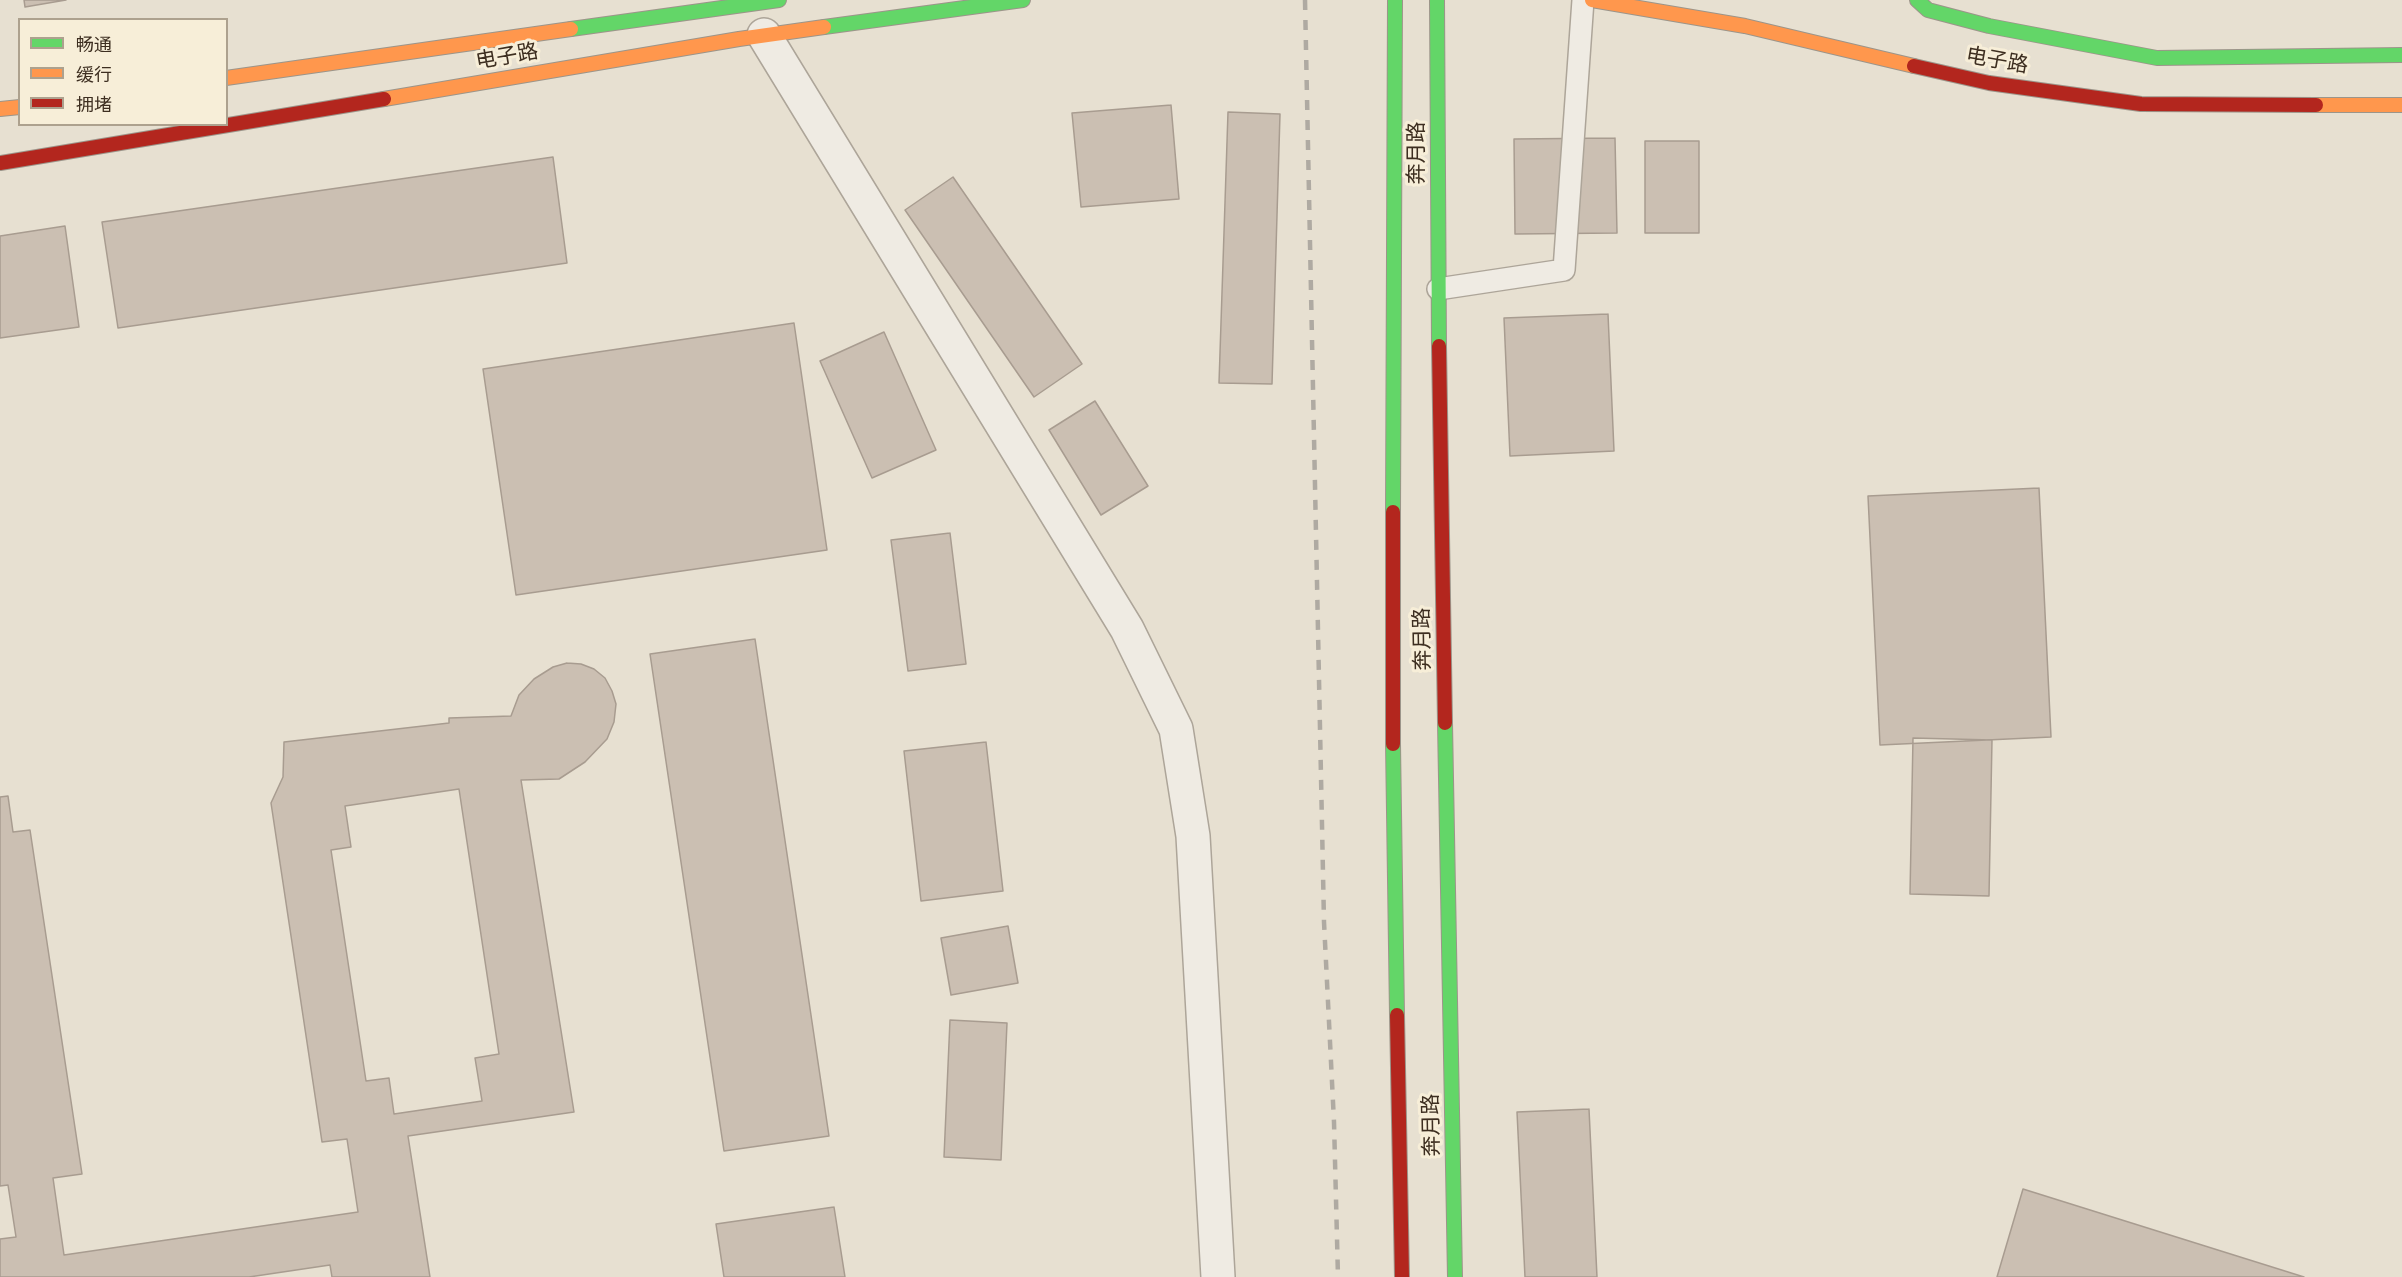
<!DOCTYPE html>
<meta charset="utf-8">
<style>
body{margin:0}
#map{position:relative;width:2402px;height:1277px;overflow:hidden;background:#e7e0d1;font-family:"PT Serif","Noto Sans SC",serif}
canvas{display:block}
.legend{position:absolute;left:18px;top:18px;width:210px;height:108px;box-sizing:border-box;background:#f7eed8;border:2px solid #ada18e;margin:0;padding:8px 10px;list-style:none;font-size:18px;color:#3d2e20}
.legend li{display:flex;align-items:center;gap:12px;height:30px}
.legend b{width:30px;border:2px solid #ada18e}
</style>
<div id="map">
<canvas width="2402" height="1277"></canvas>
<ul class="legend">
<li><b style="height:8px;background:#63d668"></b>畅通</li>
<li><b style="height:8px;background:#ff974d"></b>缓行</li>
<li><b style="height:8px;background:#b3261e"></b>拥堵</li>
</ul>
</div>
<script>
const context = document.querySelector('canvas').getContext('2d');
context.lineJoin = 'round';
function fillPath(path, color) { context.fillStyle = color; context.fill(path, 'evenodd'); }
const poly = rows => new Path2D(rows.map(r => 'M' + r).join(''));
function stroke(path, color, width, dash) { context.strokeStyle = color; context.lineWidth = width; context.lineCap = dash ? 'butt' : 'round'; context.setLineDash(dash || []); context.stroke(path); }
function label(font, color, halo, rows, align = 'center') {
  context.font = font + ' "PT Serif","Noto Sans SC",serif'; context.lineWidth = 6; context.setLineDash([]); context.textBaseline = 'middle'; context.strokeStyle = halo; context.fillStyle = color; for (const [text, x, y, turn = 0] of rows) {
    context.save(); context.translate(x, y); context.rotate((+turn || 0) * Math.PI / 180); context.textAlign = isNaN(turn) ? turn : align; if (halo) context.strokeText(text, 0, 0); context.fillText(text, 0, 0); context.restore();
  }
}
const building = poly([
 [24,0,66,0,25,7,24,0],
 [1171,105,1179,199,1081,207,1072,113,1171,105],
 [1228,112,1280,114,1272,384,1219,383,1228,112],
 [1615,138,1617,233,1515,234,1514,139,1615,138],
 [1645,141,1699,141,1699,233,1645,233,1645,141],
 [553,157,567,263,118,328,102,222,553,157],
 [953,177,1082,364,1034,397,905,210,953,177],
 [65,226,79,327,0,338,0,236,65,226],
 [1608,314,1614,451,1510,456,1504,318,1608,314],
 [794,323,827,550,516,595,483,369,794,323],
 [884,332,936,450,872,478,820,361,884,332],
 [1095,401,1148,486,1101,515,1049,430,1095,401],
 [2039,488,2051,737,1880,745,1868,496,2039,488],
 [950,533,966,664,908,671,891,540,950,533],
 [755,639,829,1136,724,1151,650,654,755,639],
 [567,663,581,664,594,669,605,678,612,691,616,704,614,722,607,739,585,762,559,779,521,780,574,1112,408,1136,430,1277,332,1277,330,1265,249,1277,0,1277,0,1239,16,1237,8,1185,0,1186,0,797,8,796,13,832,30,830,82,1174,53,1178,64,1255,358,1212,347,1139,322,1142,271,803,283,777,284,742,449,723,449,718,511,716,519,695,534,679,553,667,567,663],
 [459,789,499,1054,475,1058,482,1101,394,1114,389,1078,366,1081,331,850,351,847,345,806,459,789],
 [1913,738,1992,740,1989,896,1910,894,1913,738],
 [986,742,1003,891,921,901,904,751,986,742],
 [1008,926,1018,983,951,995,941,938,1008,926],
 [950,1020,1007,1023,1001,1160,944,1157,950,1020],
 [1589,1109,1597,1277,1525,1277,1517,1112,1589,1109],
 [2023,1189,2304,1277,1997,1277,2023,1189],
 [834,1207,845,1277,724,1277,716,1224,834,1207]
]);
const lane = poly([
 [1438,289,1564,270,1583,0]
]);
const street = poly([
 [764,35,1127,629,1176,729,1193,836,1218,1277]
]);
const fast = poly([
 [1437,0,1439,346],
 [1917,0,1928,10,1989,26,2157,58,2402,55],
 [824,27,1023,0],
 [571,29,779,0],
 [1393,512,1395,0],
 [1445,723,1455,1277],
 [1393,744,1397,1015]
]);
const slow = poly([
 [1592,0,1745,26,1914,66],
 [226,78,571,29],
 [384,99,739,39,824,27],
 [2316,105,2402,105],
 [0,109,20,107]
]);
const jam = poly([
 [1914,66,1989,83,2141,104,2316,105],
 [0,163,384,99],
 [1439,346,1445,723],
 [1393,512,1393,744],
 [1397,1015,1402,1277]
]);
const rail = poly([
 [1305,0,1324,922,1334,1122,1338,1277]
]);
const streetNames = [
 ["电子路",507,57,-10],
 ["电子路",1997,61,10],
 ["奔月路",1417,153,-90],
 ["奔月路",1423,639,-91],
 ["奔月路",1432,1125,-91]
];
fillPath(building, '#cbbfb2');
stroke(building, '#a89c90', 1.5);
stroke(lane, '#ada599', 24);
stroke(street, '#ada599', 36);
stroke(fast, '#9c958a', 16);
stroke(slow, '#9c958a', 16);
stroke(jam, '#9c958a', 16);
stroke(lane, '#efebe3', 21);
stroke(street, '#efebe3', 33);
stroke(fast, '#63d668', 14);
stroke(slow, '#ff974d', 14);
stroke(jam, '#b3261e', 14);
stroke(rail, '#afaaa2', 4.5, [10, 10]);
label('21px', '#3d2e20', '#f7eed8', streetNames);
</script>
